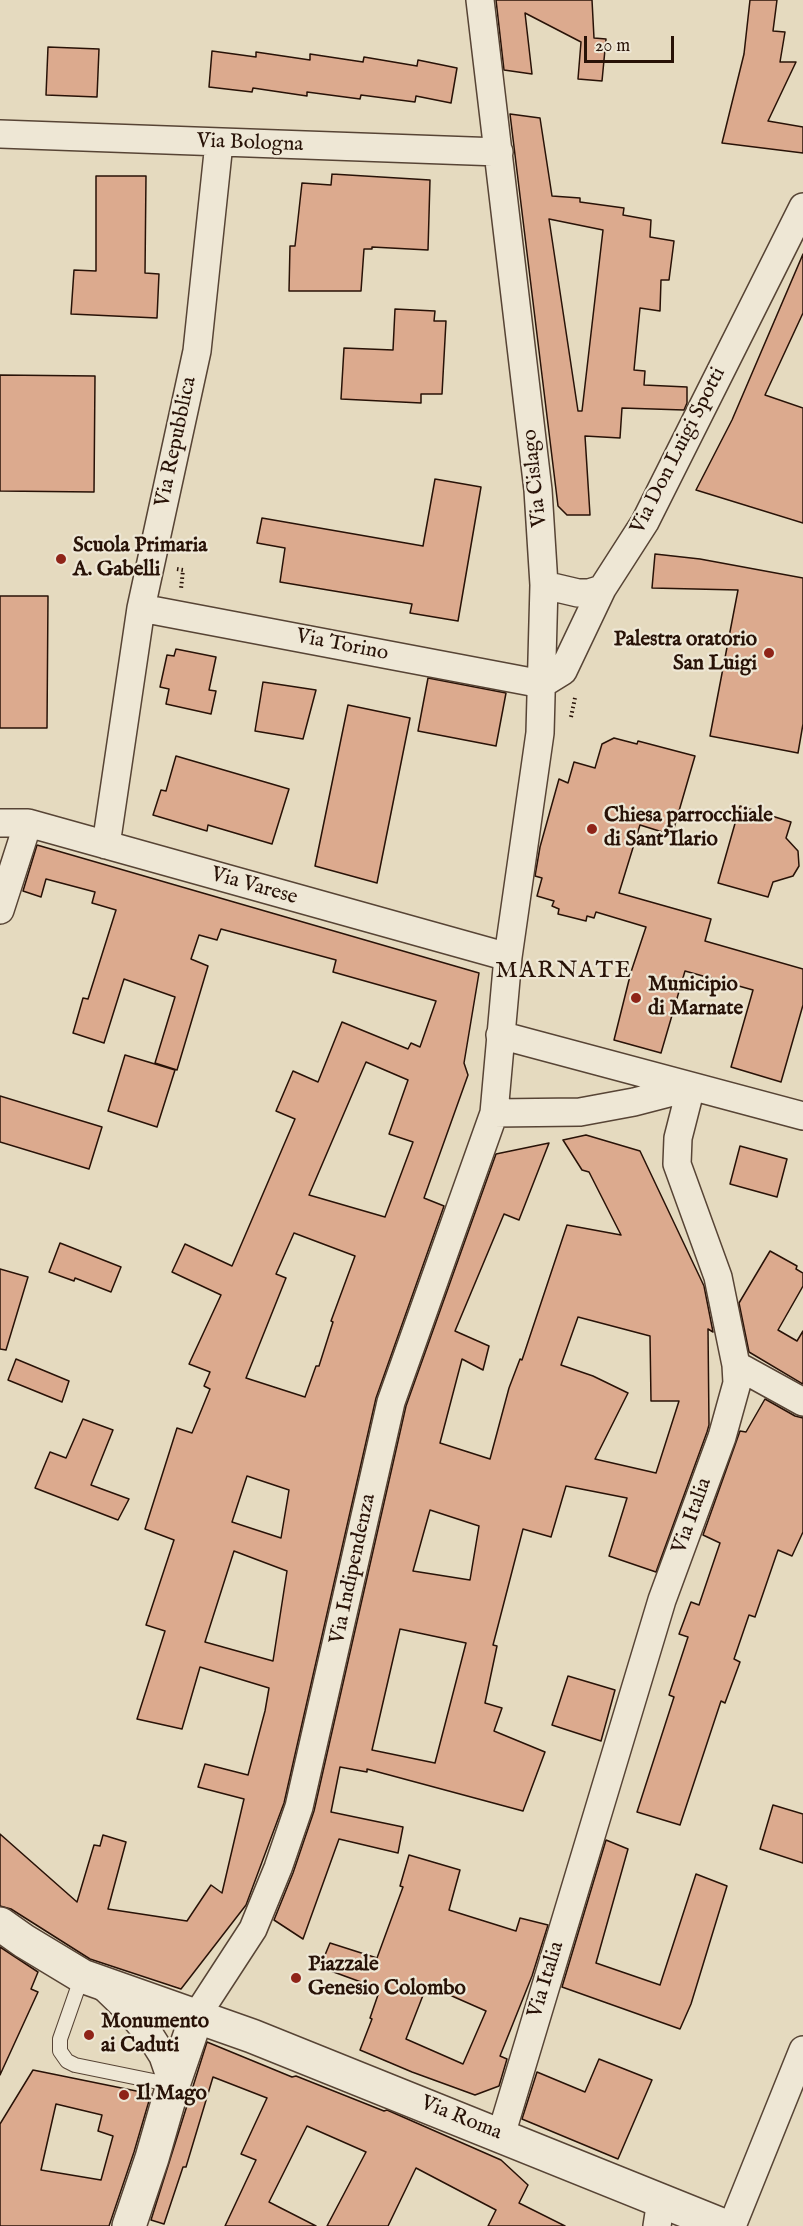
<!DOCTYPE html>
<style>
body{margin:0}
#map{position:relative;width:803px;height:2226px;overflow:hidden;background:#e5dabf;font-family:"IM FELL English",serif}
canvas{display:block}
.scale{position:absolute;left:584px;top:36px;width:90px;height:27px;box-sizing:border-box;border:3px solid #281207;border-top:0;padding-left:8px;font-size:18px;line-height:21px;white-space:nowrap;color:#281207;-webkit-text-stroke:4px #eee7d5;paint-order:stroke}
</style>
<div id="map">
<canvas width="803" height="2226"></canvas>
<div class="scale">20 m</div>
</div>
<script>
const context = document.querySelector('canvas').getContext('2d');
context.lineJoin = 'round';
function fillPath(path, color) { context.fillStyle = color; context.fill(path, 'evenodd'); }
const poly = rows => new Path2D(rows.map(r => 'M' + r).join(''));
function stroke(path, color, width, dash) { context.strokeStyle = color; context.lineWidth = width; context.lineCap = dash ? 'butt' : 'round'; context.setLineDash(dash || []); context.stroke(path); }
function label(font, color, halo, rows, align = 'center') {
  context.font = font + ' "IM FELL English",serif'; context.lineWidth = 4.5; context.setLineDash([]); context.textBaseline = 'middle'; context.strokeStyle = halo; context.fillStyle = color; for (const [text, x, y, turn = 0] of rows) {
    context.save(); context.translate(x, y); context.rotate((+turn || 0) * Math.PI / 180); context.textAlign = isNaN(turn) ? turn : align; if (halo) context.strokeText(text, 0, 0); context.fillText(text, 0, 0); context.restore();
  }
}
const building = poly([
 [496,0,592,0,594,38,606,39,602,81,578,79,581,42,525,13,532,74,504,70,496,0],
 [750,0,777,0,773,31,785,32,780,62,796,62,768,121,803,127,803,153,722,143,744,54,750,0],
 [48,47,99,49,97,97,46,95,48,47],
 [212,51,256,57,256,52,310,60,310,54,363,62,364,57,417,66,418,60,457,68,451,103,416,96,415,102,361,95,360,99,307,92,307,96,253,88,252,92,209,87,212,51],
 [510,114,540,118,552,196,580,198,580,202,624,208,623,215,651,220,650,237,674,241,669,280,661,280,660,311,640,308,634,370,645,371,644,385,687,387,687,403,684,410,622,408,620,438,585,436,590,515,567,515,558,506,510,114],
 [549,219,603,230,582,411,578,411,549,219],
 [332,174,430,180,428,250,372,247,372,249,364,249,361,291,289,291,290,246,295,246,302,183,331,185,332,174],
 [96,176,146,176,145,273,159,274,157,318,71,314,74,270,96,271,96,176],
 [803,254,803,313,765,395,803,408,803,523,696,490,732,420,803,254],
 [395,309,435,311,434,321,446,321,442,394,421,394,421,403,341,399,344,348,393,350,395,309],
 [0,375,95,376,94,492,0,491,0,375],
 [435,479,481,487,458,621,410,613,412,604,280,582,285,548,257,543,262,518,423,546,435,479],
 [655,554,700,559,803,578,803,724,798,753,710,736,738,590,652,588,655,554],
 [0,596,48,596,47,728,0,728,0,596],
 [176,649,216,657,209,690,216,691,211,714,166,704,169,689,160,687,167,655,174,656,176,649],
 [428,678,506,693,496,746,418,731,428,678],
 [263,682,316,690,303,739,255,731,263,682],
 [348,705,410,718,377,883,315,866,348,705],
 [614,738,637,744,638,741,695,756,672,835,640,825,619,893,711,919,705,941,803,969,803,1005,781,1082,731,1067,753,990,685,971,661,1053,614,1040,631,972,646,927,596,912,594,918,587,916,586,921,558,914,559,909,552,906,554,901,537,896,542,878,535,876,540,847,559,779,568,783,574,762,595,768,602,744,614,738],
 [176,756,289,789,272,844,208,825,207,831,153,815,161,790,166,791,176,756],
 [740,806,791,822,786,838,798,851,799,866,793,876,773,882,768,897,718,883,740,806],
 [37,845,479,973,464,1063,468,1075,424,1198,444,1206,376,1398,284,1803,246,1905,181,1989,90,1959,11,1909,0,1906,0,1834,77,1902,94,1845,100,1846,103,1835,126,1842,108,1909,187,1921,211,1885,222,1893,244,1799,198,1787,205,1764,248,1775,265,1711,269,1688,200,1667,182,1729,137,1719,165,1631,146,1625,174,1540,145,1529,177,1428,192,1433,210,1389,204,1386,210,1372,189,1364,221,1295,172,1272,185,1244,232,1266,295,1119,276,1111,293,1071,318,1082,342,1022,408,1049,411,1043,420,1047,436,1001,333,972,336,960,221,929,217,940,199,935,191,959,208,966,177,1070,155,1063,175,997,124,979,104,1043,73,1033,83,998,88,999,116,910,92,903,95,892,46,879,41,897,23,891,37,845],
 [366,1062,408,1080,389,1134,413,1142,385,1217,309,1195,366,1062],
 [294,1233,355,1256,331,1321,333,1322,319,1366,316,1366,305,1397,246,1378,286,1278,276,1274,294,1233],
 [247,1476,289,1490,281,1538,232,1522,247,1476],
 [234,1551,287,1571,273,1661,205,1642,234,1551],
 [125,1055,175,1070,157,1127,108,1111,125,1055],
 [0,1096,102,1127,89,1169,0,1142,0,1096],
 [586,1135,640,1151,704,1286,713,1332,708,1329,709,1425,707,1432,656,1572,609,1556,627,1498,566,1486,551,1537,523,1529,493,1645,497,1646,485,1703,502,1708,494,1731,545,1752,523,1811,367,1769,367,1772,340,1767,331,1812,403,1827,398,1853,339,1839,303,1939,274,1920,293,1873,314,1811,406,1406,496,1154,549,1143,519,1220,504,1214,455,1331,489,1346,483,1370,462,1359,440,1443,490,1459,509,1388,520,1359,522,1360,567,1225,621,1235,589,1172,582,1170,563,1140,586,1135],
 [578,1317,650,1336,651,1401,679,1401,656,1473,595,1459,628,1393,593,1376,561,1365,578,1317],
 [430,1510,479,1526,470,1580,413,1571,430,1510],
 [400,1629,466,1643,435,1763,372,1750,400,1629],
 [740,1146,787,1159,777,1197,730,1184,740,1146],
 [60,1243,121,1267,111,1292,75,1278,74,1281,49,1272,60,1243],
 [770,1251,797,1266,796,1269,803,1273,803,1286,778,1330,797,1341,803,1331,803,1384,749,1352,739,1303,770,1251],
 [0,1269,28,1277,6,1350,0,1349,0,1269],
 [16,1359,69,1381,62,1402,8,1380,16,1359],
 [765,1399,795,1416,803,1418,803,1532,792,1556,778,1550,755,1617,749,1615,734,1659,740,1662,725,1703,721,1701,680,1825,637,1812,674,1697,669,1695,688,1637,679,1634,691,1602,699,1605,720,1543,703,1535,740,1431,746,1432,765,1399],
 [83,1419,113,1430,91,1485,129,1499,118,1520,35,1488,50,1452,66,1458,83,1419],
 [568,1676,615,1690,601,1741,552,1725,568,1676],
 [773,1805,803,1814,803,1863,760,1849,773,1805],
 [606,1840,628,1849,596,1963,660,1985,696,1874,727,1886,691,2004,680,2029,562,1987,606,1840],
 [409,1855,460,1870,449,1910,516,1931,520,1918,548,1925,532,1976,500,2056,507,2059,499,2086,475,2095,412,2072,360,2050,372,2019,370,2018,380,1989,320,1967,330,1943,377,1958,403,1887,400,1886,409,1855],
 [427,1985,486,2011,463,2064,406,2039,427,1985],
 [0,1947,38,1972,31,1989,38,1992,0,2075,0,1947],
 [207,2042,292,2077,296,2076,384,2111,387,2110,501,2160,528,2185,519,2203,565,2226,488,2226,496,2210,416,2168,388,2226,327,2226,366,2152,307,2126,269,2202,316,2226,225,2226,256,2160,241,2154,267,2098,213,2077,186,2167,183,2167,164,2224,151,2220,207,2042],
 [599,2059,652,2080,618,2159,522,2119,537,2072,585,2092,599,2059],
 [33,2070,151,2094,134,2152,109,2226,0,2226,0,2124,33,2070],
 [56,2104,102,2115,98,2131,113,2136,101,2180,41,2170,56,2104]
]);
const path = poly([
 [177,569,183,570,181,589],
 [571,717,575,698]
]);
const service = poly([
 [82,1976,60,2039,60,2051,67,2061,75,2065,173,2085]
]);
const minor = poly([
 [0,134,499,152],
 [544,585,578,593,589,593,602,589],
 [141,608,542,684],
 [542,684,563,671,602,589,645,522,803,207],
 [0,823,28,823,508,957],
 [106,845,141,608,197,351,219,143],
 [0,910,28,823],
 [500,1035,803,1116],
 [494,1113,580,1112,634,1102,688,1088],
 [736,1365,803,1402],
 [101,1984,129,2011,151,2037,163,2056,173,2085],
 [197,2015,253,1929,278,1868,299,1807,391,1402,494,1113,508,957,540,733,544,585,538,490,480,0],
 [501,2135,662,1600,722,1437,737,1383,736,1365,718,1277,677,1164,678,1138,691,1087],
 [657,2226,661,2200],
 [732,2226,803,2050]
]);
const tertiary = poly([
 [0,1924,24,1941,82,1976,252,2036,724,2226],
 [129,2226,152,2158,173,2085,197,2015]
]);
const markers = [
 [61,559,6,"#8f2418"],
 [769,653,6,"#8f2418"],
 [592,829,6,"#8f2418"],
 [636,998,6,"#8f2418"],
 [296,1978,6,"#8f2418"],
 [89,2035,6,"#8f2418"],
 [124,2095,6,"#8f2418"]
];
const streetNames = [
 ["Via Bologna",250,144,2],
 ["Via Repubblica",177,442,-78],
 ["Via Don Luigi Spotti",679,451,-63],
 ["Via Cislago",536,478,-96],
 ["Via Torino",342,646,11],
 ["Via Varese",254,887,16],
 ["Via Italia",693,1516,-70],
 ["Via Indipendenza",354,1569,-78],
 ["Via Italia",547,1980,-73],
 ["Via Roma",461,2119,22]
];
const poiNames = [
 ["Scuola Primaria",73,547],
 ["A. Gabelli",73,571],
 ["Palestra oratorio",757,641,"right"],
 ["San Luigi",757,665,"right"],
 ["Chiesa parrocchiale",604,817],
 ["di Sant'Ilario",604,841],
 ["Municipio",648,986],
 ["di Marnate",648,1010],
 ["Piazzale",308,1966],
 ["Genesio Colombo",308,1990],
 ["Monumento",101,2023],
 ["ai Caduti",101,2047],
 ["Il Mago",136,2095]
];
const quarterNames = [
 ["MARNATE",564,972]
];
fillPath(building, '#dcaa8e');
stroke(building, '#281207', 1.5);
stroke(service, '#574435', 16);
stroke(minor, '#574435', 30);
stroke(tertiary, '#574435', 36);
stroke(path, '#281207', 4, [1.5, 3]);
stroke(service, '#eee7d5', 14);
stroke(minor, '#eee7d5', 27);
stroke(tertiary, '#eee7d5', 33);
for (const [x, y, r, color] of markers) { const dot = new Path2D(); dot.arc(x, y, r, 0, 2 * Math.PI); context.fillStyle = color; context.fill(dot); stroke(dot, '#eee7d5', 2); }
label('21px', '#281207', '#eee7d5', streetNames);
label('bold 21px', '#281207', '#eee7d5', poiNames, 'left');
context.letterSpacing = '1.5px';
label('24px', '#281207', '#eee7d5', quarterNames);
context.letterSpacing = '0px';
</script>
